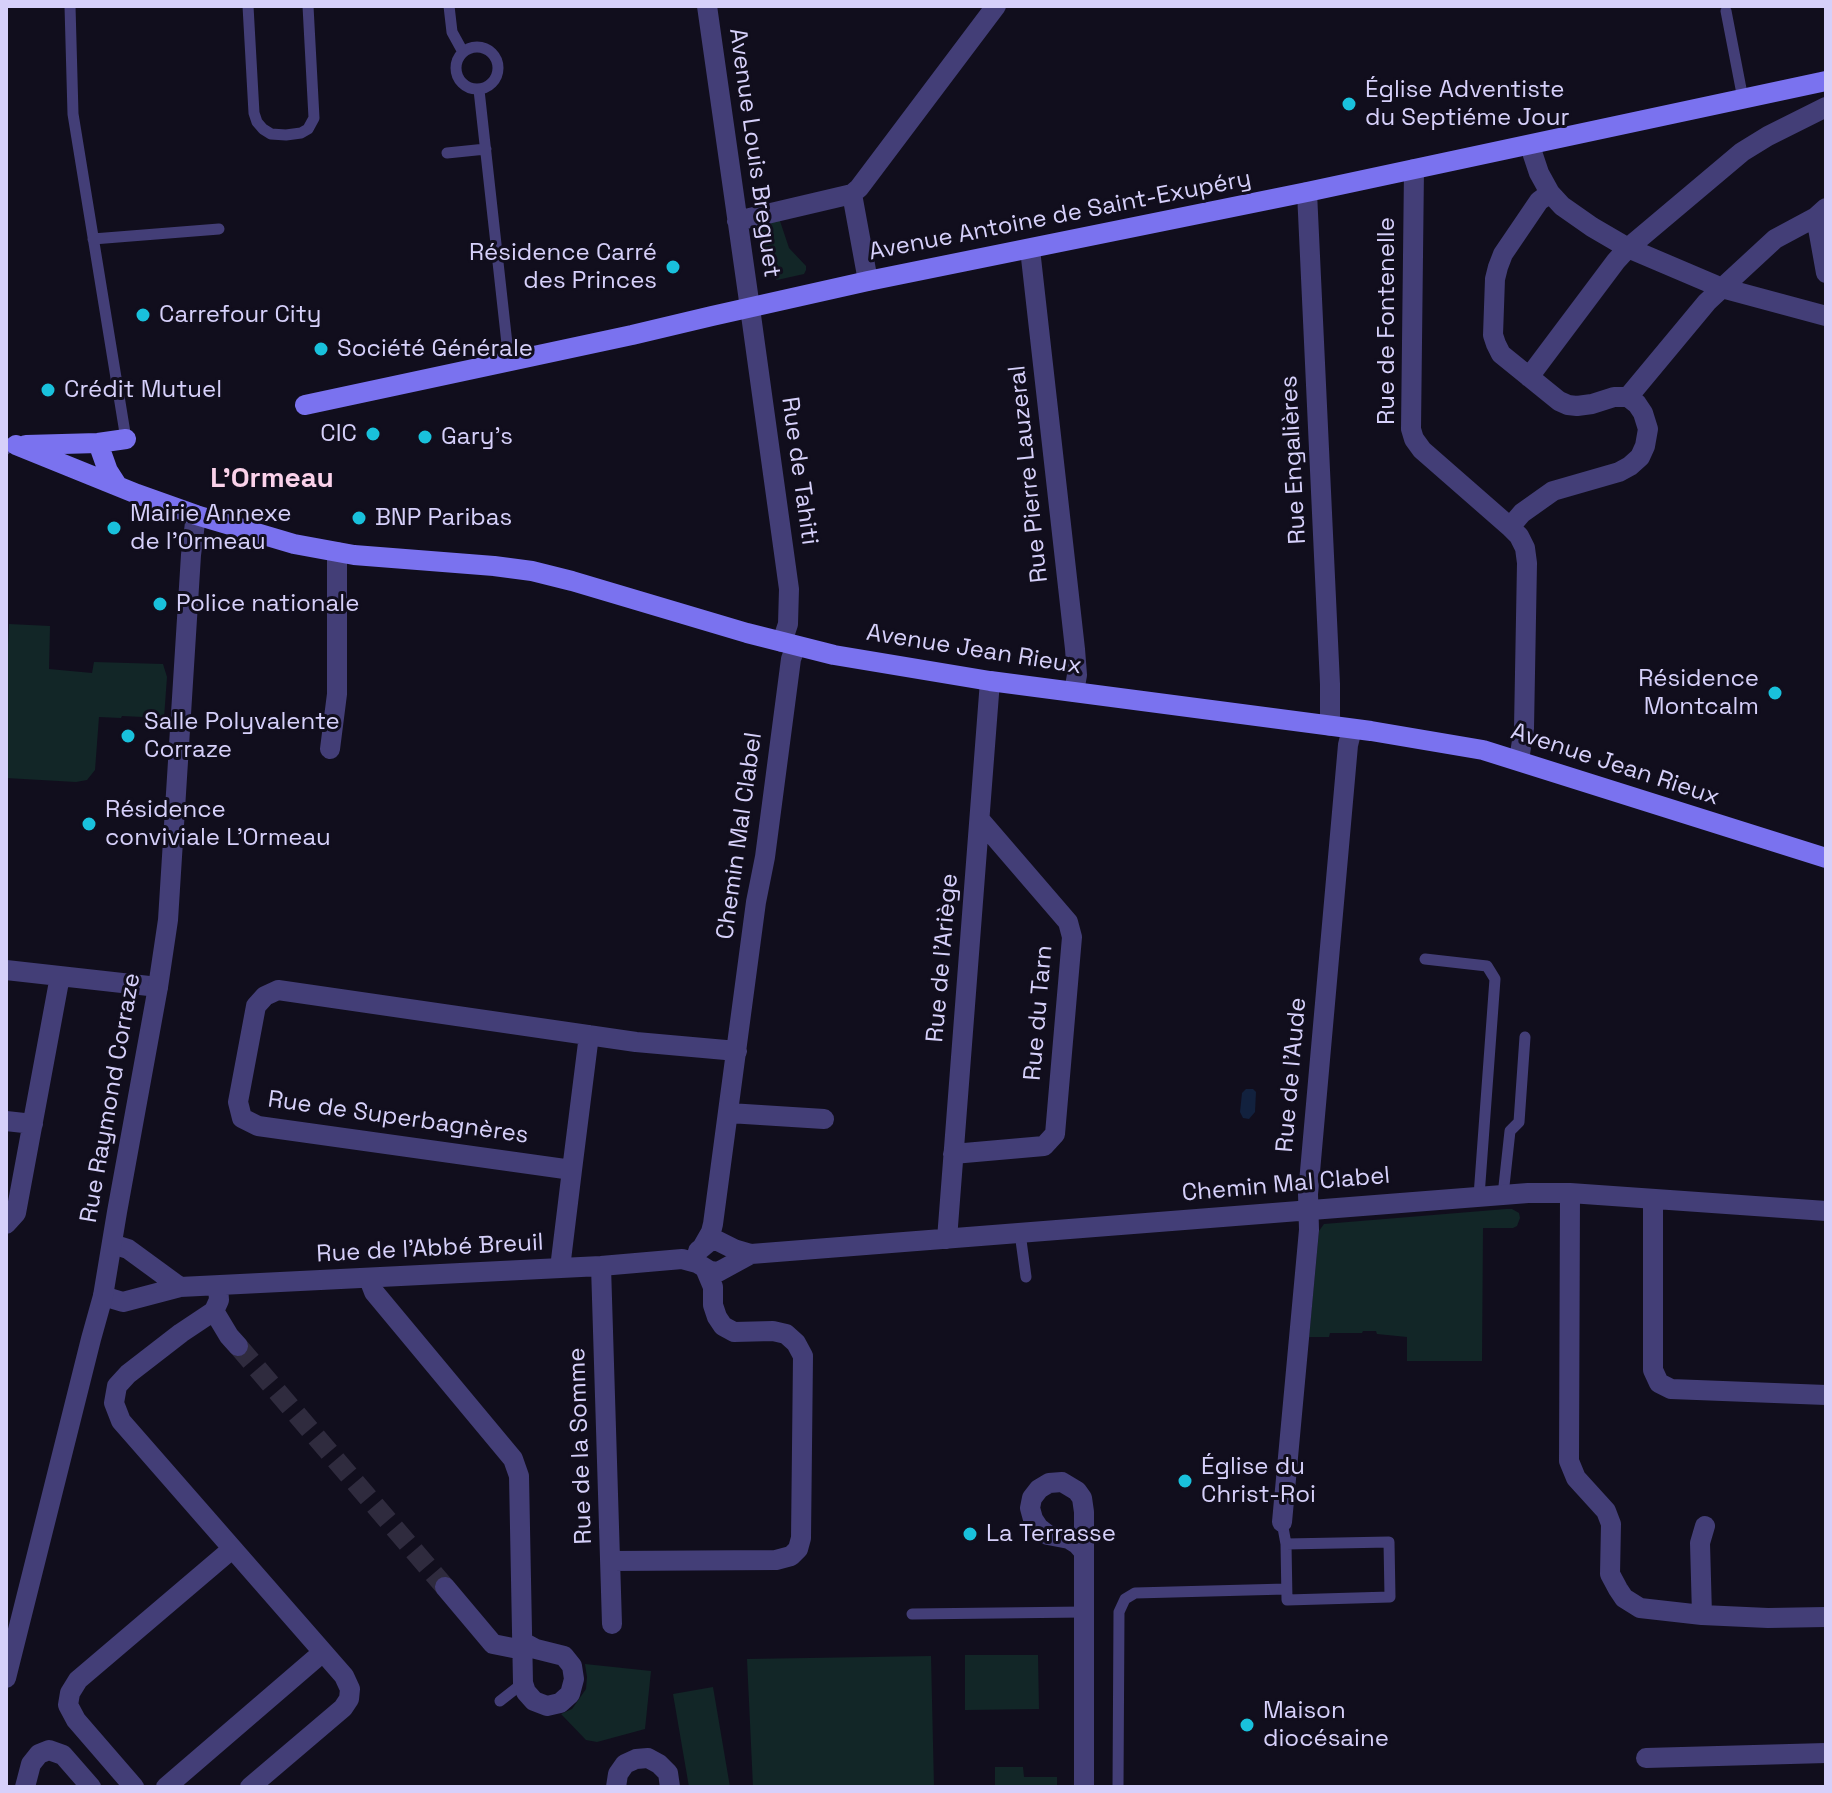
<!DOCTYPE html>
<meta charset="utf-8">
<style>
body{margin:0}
#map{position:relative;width:1832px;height:1793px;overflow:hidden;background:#110e1d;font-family:"Space Grotesk",sans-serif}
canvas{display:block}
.frame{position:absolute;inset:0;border:8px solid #d6d0fa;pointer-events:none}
</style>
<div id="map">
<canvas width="1832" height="1793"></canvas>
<div class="frame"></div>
</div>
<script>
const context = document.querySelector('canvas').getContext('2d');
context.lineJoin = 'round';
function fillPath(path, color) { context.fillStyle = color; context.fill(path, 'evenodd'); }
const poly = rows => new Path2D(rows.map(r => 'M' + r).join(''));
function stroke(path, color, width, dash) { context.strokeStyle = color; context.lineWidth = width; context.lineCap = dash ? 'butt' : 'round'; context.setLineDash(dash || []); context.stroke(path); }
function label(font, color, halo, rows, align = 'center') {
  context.font = font + ' "Space Grotesk",sans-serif'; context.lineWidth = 6; context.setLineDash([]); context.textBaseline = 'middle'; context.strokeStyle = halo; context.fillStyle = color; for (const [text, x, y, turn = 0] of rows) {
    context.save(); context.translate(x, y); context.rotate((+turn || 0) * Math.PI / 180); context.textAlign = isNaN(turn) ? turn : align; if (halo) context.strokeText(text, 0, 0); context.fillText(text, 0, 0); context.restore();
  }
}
const green = poly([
 [779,218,789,248,806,266,806,270,804,274,777,280,772,277,766,270,755,223],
 [9,624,50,626,49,669,92,673,94,662,163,664,167,677,164,718,122,716,121,718,99,717,95,770,87,780,76,782,6,778,6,685],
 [1506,1209,1512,1209,1519,1213,1520,1218,1517,1226,1513,1228,1483,1228,1482,1361,1407,1361,1407,1337,1377,1334,1376,1331,1363,1331,1362,1333,1330,1333,1329,1337,1309,1337,1319,1231,1324,1224],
 [965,1655,1038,1655,1039,1709,965,1710],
 [931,1656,934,1787,753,1787,747,1659],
 [585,1664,651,1671,645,1729,597,1742,586,1740,561,1714,572,1709,586,1689,587,1677],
 [713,1687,730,1787,689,1787,673,1694],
 [995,1767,1023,1767,1024,1777,1057,1777,1057,1787,995,1787]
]);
const water = poly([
 [1246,1089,1253,1089,1256,1092,1255,1112,1249,1119,1243,1118,1240,1112,1242,1093]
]);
const minorTunnel = poly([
 [238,1346,445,1587]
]);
const service = poly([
 [70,6,73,114,126,439],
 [248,6,254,113,257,122,263,129,271,134,286,135,301,133,308,129,314,118,308,6],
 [449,6,452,32,463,52],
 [1726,11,1743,99],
 '456 68a21 21 0 1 1 42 0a21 21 0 1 1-42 0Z',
 [479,90,509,362],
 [447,153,486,149],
 [93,239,219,229],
 [6,449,6,443],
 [1425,959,1487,966,1495,979,1479,1196],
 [1503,1195,1510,1131,1519,1122,1525,1037],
 [1020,1233,1026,1277],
 [1282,1522,1286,1544,1287,1600,1390,1597,1389,1542,1286,1544],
 [912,1614,1084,1612],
 [500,1701,523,1683],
 [1118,1787,1119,1612,1125,1599,1135,1593,1286,1589]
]);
const minor = poly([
 [1530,146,1539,173,1550,193,1539,201,1503,254,1498,267,1495,279,1493,335,1496,344,1501,354,1559,401,1568,405,1577,406,1592,404,1614,397,1628,397],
 [1414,169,1411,429,1414,439,1422,450,1510,527,1519,536,1525,548,1527,563,1524,728,1519,760],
 [1307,192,1330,684,1330,726],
 [1550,193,1562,206,1592,227,1628,248,1722,288,1826,316],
 [1826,208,1816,217,1826,273],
 [1030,249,1075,649,1077,675,1074,692],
 [750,308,789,589,788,624,782,642],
 [1529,377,1616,261,1628,248,1742,152,1768,136,1826,107],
 [1628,397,1707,302,1722,288,1775,239,1816,217],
 [1510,527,1522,513,1553,491,1619,472,1630,466,1640,457,1645,446,1648,429,1643,413,1637,404,1628,397],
 [330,749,337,694,337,552],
 [6,970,158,987],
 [729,1113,824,1119],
 [6,1121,33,1124],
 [953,1154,1044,1146,1055,1134,1072,937,1068,922,981,821],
 [572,1170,589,1035],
 [1570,1193,1569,1461,1576,1478,1606,1511,1611,1524,1610,1574,1618,1589,1624,1598,1640,1608,1702,1615,1768,1618,1826,1617],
 [1653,1200,1653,1370,1659,1383,1671,1389,1826,1395],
 [6,1224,16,1213,60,976],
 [947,1239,990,681],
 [112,1244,128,1249,180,1287],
 [703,1246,711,1232,713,1224,756,902,765,857,791,659,796,646],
 [698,1251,710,1241,718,1241,734,1249,751,1254],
 [601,1266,612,1624],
 [560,1268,572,1170,258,1126,242,1118,238,1102,256,1006,265,996,278,990,636,1042,737,1051],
 [369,1279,374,1292,513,1459,519,1476,523,1683,526,1692,534,1701,547,1706,560,1703,570,1694,574,1679,572,1666,564,1656,536,1649,523,1642],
 [218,1286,219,1300,214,1311,181,1333,128,1374,117,1386,114,1403,121,1421,344,1676,350,1689,349,1699,343,1708,250,1787],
 [103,1296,123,1302,180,1287,601,1266,682,1259,697,1263,710,1271,718,1272,751,1254,1528,1193,1570,1193,1826,1211],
 [214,1311,229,1336,238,1346],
 [1282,1522,1309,1230,1308,1194,1348,745,1352,729],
 [611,1561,776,1560,791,1556,798,1549,801,1538,803,1356,796,1343,786,1334,773,1331,734,1332,723,1326,717,1317,713,1305,713,1287,705,1268],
 [445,1587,493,1644,523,1650],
 [1702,1615,1700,1543,1705,1526],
 [1646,1758,1826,1753],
 [25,1787,31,1764,39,1754,49,1750,63,1755,91,1787],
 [134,1787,76,1720,68,1705,70,1693,78,1680,232,1549],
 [166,1787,323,1652],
 [616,1787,618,1774,625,1764,636,1759,648,1758,659,1764,668,1773,670,1787],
 [1084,1787,1084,1512,1082,1498,1077,1491,1062,1482,1049,1483,1039,1489,1032,1498,1030,1508,1033,1519,1039,1528,1048,1535,1069,1539,1077,1544,1084,1552]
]);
const tertiary = poly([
 [707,6,750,308],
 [852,194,868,281],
 [737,221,852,194,859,188,996,6],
 [6,1678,91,1339,103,1296,117,1212,158,987,168,920,191,555,196,515]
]);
const secondary = poly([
 [305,405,632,335,712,316,868,281,1307,192,1826,81],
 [98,443,108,471,117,485],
 [16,445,137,494,196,515,294,544,354,555,494,566,532,571,572,581,747,633,834,655,990,681,1371,731,1483,750,1826,858],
 [26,445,98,443,126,439]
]);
const markers = [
 [1349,104,8,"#19c1dc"],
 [673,267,8,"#19c1dc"],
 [143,315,8,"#19c1dc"],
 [321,349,8,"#19c1dc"],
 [48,390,8,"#19c1dc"],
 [373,434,8,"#19c1dc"],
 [425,437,8,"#19c1dc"],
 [359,518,8,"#19c1dc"],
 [114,528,8,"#19c1dc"],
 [160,604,8,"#19c1dc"],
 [1775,693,8,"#19c1dc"],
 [128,736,8,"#19c1dc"],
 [89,824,8,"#19c1dc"],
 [1185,1481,8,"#19c1dc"],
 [970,1534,8,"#19c1dc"],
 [1247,1725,8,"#19c1dc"]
];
const poiNames = [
 ["Église Adventiste",1365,90],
 ["du Septiéme Jour",1365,118],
 ["Résidence Carré",657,253,"right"],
 ["des Princes",657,281,"right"],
 ["Carrefour City",159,315],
 ["Société Générale",337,349],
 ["Crédit Mutuel",64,390],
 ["CIC",357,434,"right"],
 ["Gary's",441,437],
 ["Mairie Annexe",130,514],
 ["de l'Ormeau",130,542],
 ["BNP Paribas",375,518],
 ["Police nationale",176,604],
 ["Résidence",1759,679,"right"],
 ["Montcalm",1759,707,"right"],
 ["Salle Polyvalente",144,722],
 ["Corraze",144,750],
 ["Résidence",105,810],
 ["conviviale L’Ormeau",105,838],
 ["Église du",1201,1467],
 ["Christ-Roi",1201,1495],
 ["La Terrasse",986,1534],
 ["Maison",1263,1711],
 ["diocésaine",1263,1739]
];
const streetNames = [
 ["Avenue Louis Breguet",754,153,82],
 ["Avenue Antoine de Saint-Exupéry",1060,216,-11],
 ["Rue de Fontenelle",1387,321,-90],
 ["Rue Engalières",1294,460,-93],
 ["Rue de Tahiti",799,471,82],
 ["Rue Pierre Lauzeral",1029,474,-96],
 ["Avenue Jean Rieux",974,650,9],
 ["Avenue Jean Rieux",1615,765,18],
 ["Chemin Mal Clabel",740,836,-82],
 ["Rue de l'Ariège",943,958,-85],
 ["Rue du Tarn",1039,1013,-85],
 ["Rue de l'Aude",1292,1075,-85],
 ["Rue Raymond Corraze",111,1098,-80],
 ["Rue de Superbagnères",398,1118,8],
 ["Chemin Mal Clabel",1286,1185,-5],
 ["Rue de l'Abbé Breuil",430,1249,-3],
 ["Rue de la Somme",581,1446,-92]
];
const quarterNames = [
 ["L'Ormeau",272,479]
];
fillPath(green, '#122627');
fillPath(water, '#12213e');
stroke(minorTunnel, '#2f2b3e', 20, [20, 10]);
stroke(service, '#433e77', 11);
stroke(minor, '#433e77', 20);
stroke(tertiary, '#433e77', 20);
stroke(secondary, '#7a72ef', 20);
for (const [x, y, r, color] of markers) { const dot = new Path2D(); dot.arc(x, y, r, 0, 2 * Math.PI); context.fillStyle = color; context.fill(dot); stroke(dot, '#110e1d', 3); }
label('24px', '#d6d0fa', '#110e1d', poiNames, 'left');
label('24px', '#d6d0fa', '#110e1d', streetNames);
label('bold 28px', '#fad2ea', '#110e1d', quarterNames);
</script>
